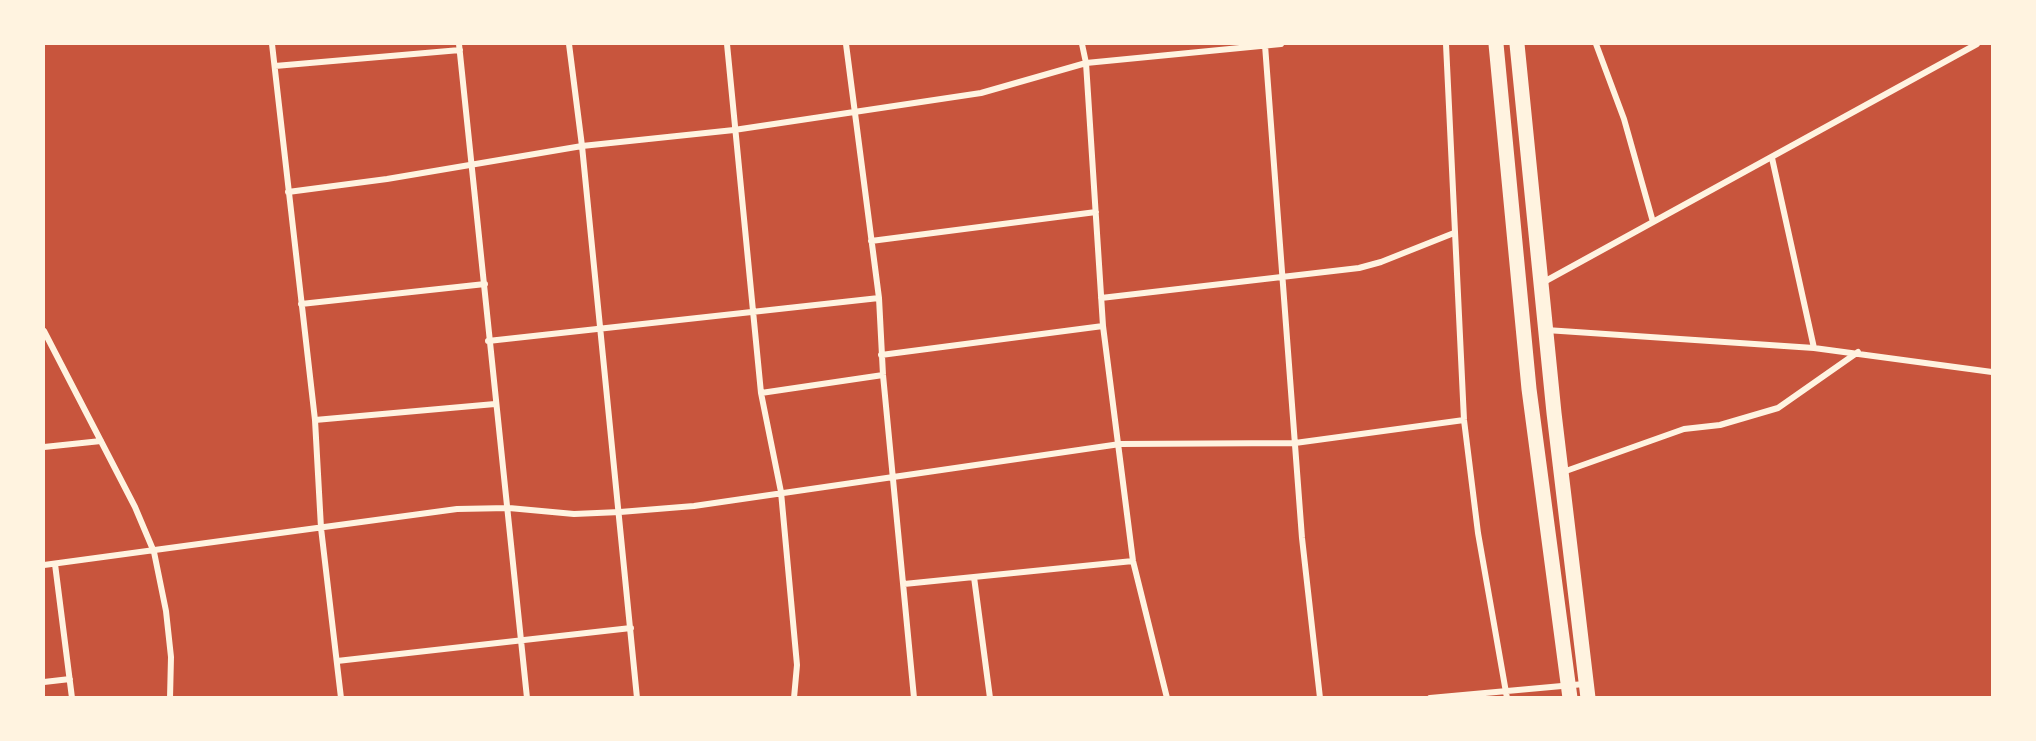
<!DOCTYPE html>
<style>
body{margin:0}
#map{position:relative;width:2036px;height:741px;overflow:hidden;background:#c8553d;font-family:"Libre Baskerville",serif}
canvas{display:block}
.frame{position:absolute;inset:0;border:45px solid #fff3e0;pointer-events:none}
</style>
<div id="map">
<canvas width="2036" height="741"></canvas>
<div class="frame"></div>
</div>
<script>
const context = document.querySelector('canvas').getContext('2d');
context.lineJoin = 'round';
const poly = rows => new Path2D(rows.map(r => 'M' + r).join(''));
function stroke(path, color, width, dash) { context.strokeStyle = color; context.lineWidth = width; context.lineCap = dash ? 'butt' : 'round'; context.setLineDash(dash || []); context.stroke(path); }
const minor = poly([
 [272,44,315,420,321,528,341,698],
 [459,44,527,698],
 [569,44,582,146,637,698],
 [727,44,761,393,781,492,797,665,794,698],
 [846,44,879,298,883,375,914,698],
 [1082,44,1086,63,1103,326,1133,561,1167,698],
 [1446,44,1464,420,1478,533,1507,698],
 [1596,44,1624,119,1653,222],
 [1265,45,1302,538,1320,698],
 [275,66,460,50],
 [1772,158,1814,348],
 [288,192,387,179,582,146,734,130,981,93,1086,63,1281,44],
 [871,241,1096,212],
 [1542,283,1977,44],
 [1101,298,1359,268,1381,262,1454,233],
 [301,304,485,284],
 [1546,330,1814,348,1992,372],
 [44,331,135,507,154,552,166,611,171,657,170,698],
 [488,341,879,298],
 [881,355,1103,326],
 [761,393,883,375],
 [315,420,495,404],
 [44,447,101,441],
 [1563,472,1684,429,1720,425,1778,408,1858,352],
 [55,564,72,698],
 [44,565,457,509,509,508,574,514,620,512,694,506,1120,444,1295,443,1464,420],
 [974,577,990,698],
 [904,584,1133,561],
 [337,661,631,628],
 [44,682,70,679],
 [1430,698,1584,684]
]);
const primary = poly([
 [1496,44,1529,389,1570,698],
 [1517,44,1554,413,1588,698]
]);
stroke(minor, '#fff3e0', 6);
stroke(primary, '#fff3e0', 15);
</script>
